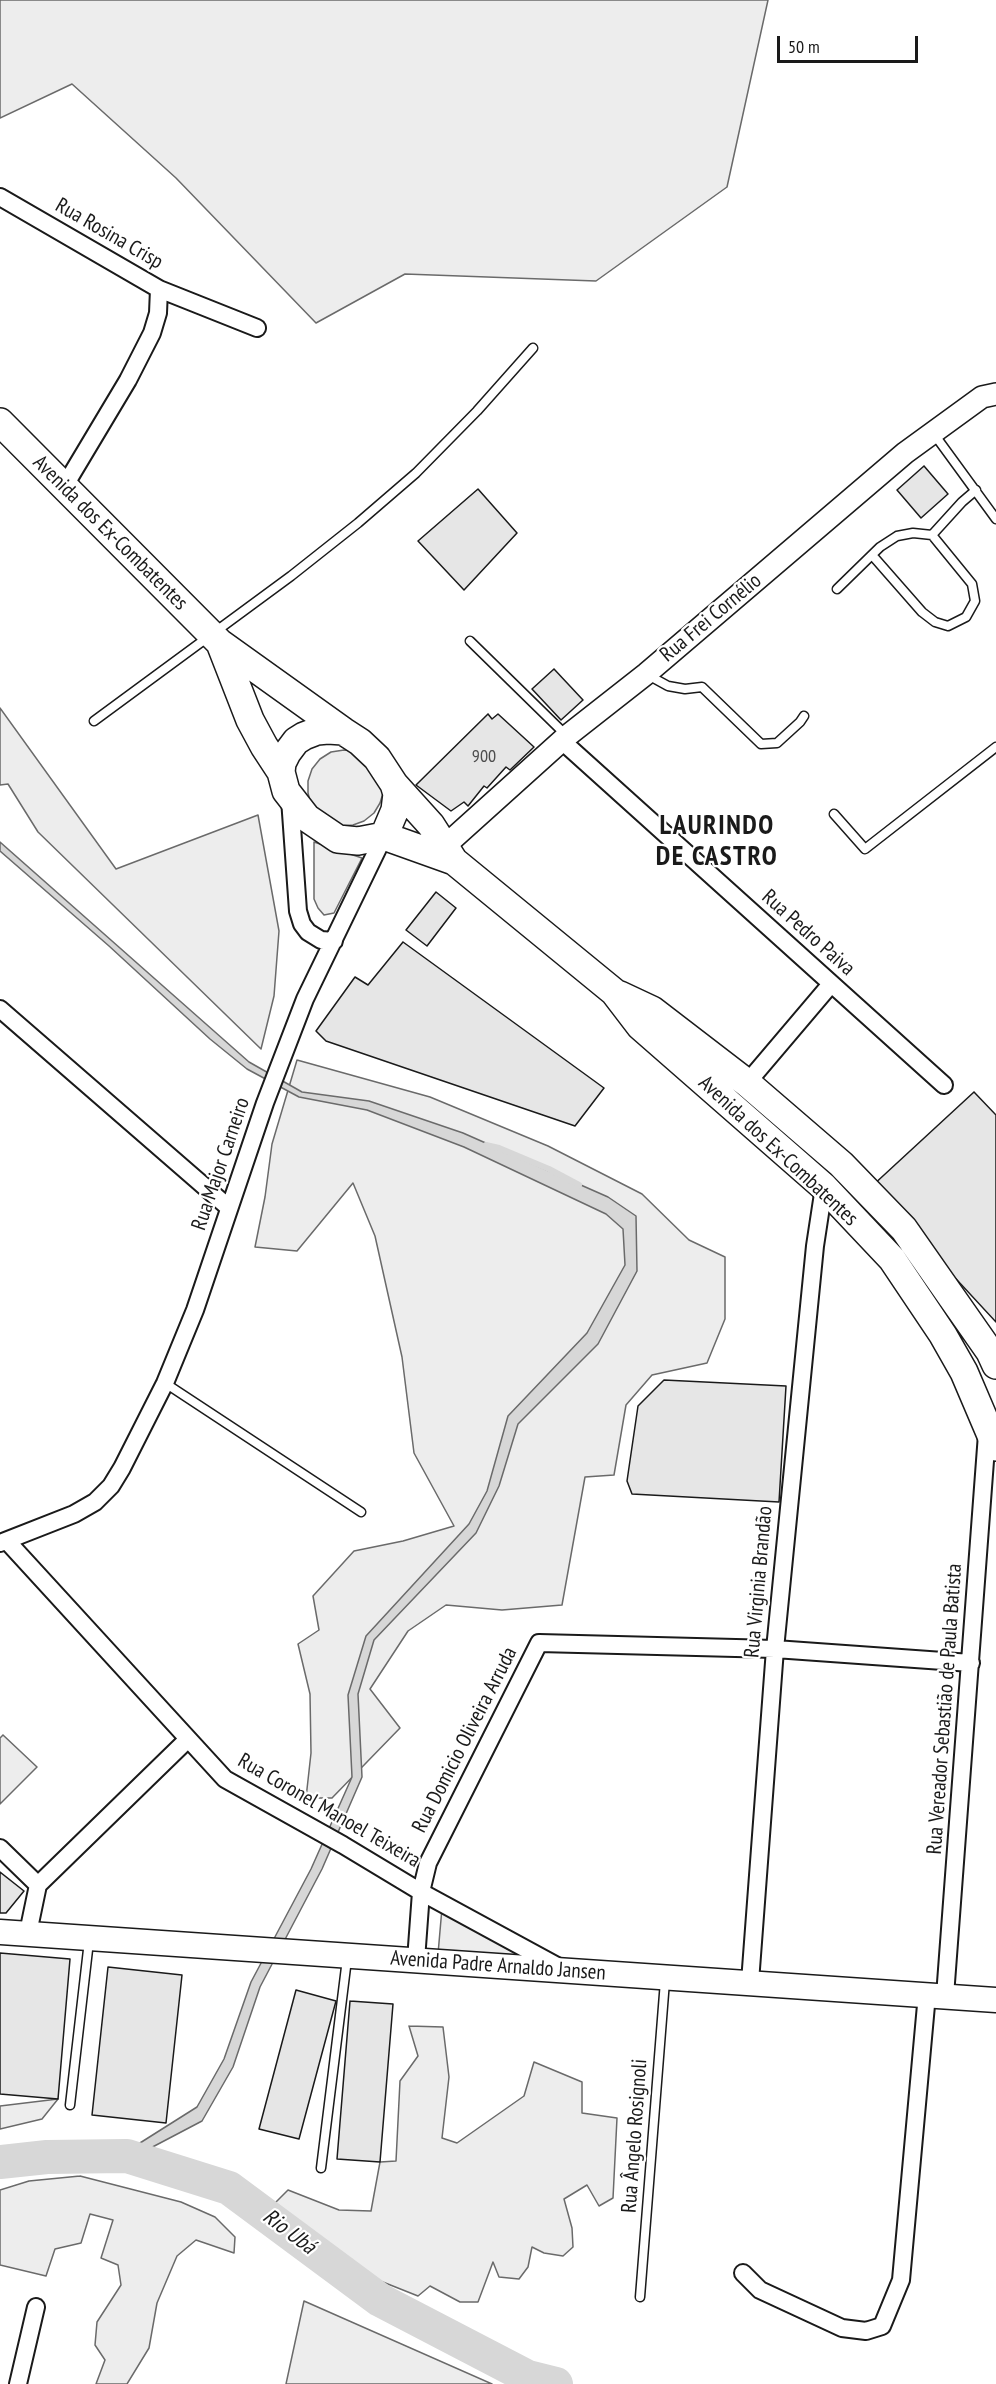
<!DOCTYPE html>
<meta charset="utf-8">
<style>
body{margin:0}
#map{position:relative;width:996px;height:2384px;overflow:hidden;background:#fff;font-family:"PT Sans Narrow",sans-serif}
canvas{display:block}
.scale{position:absolute;left:777px;top:36px;width:141px;height:27px;box-sizing:border-box;border:3px solid #1a1a1a;border-top:0;padding-left:8px;font-size:18px;line-height:21px;white-space:nowrap;color:#1a1a1a;-webkit-text-stroke:4px #fff;paint-order:stroke}
</style>
<div id="map">
<canvas width="996" height="2384"></canvas>
<div class="scale">50 m</div>
</div>
<script>
const context = document.querySelector('canvas').getContext('2d');
context.lineJoin = 'round';
function fillPath(path, color) { context.fillStyle = color; context.fill(path, 'evenodd'); }
const poly = rows => new Path2D(rows.map(r => 'M' + r).join(''));
function stroke(path, color, width, dash) { context.strokeStyle = color; context.lineWidth = width; context.lineCap = dash ? 'butt' : 'round'; context.setLineDash(dash || []); context.stroke(path); }
function label(font, color, halo, rows, align = 'center') {
  context.font = font + ' "PT Sans Narrow",sans-serif'; context.lineWidth = 4.5; context.setLineDash([]); context.textBaseline = 'middle'; context.strokeStyle = halo; context.fillStyle = color; for (const [text, x, y, turn = 0] of rows) {
    context.save(); context.translate(x, y); context.rotate((+turn || 0) * Math.PI / 180); context.textAlign = isNaN(turn) ? turn : align; if (halo) context.strokeText(text, 0, 0); context.fillText(text, 0, 0); context.restore();
  }
}
const green = poly([
 [0,0,768,0,727,187,596,281,405,274,316,323,176,178,72,84,0,118,0,0],
 [0,708,116,869,258,815,279,931,274,996,261,1049,38,832,8,784,0,785,0,708],
 [344,750,356,751,384,790,380,803,374,813,364,821,353,825,340,826,311,805,308,793,308,781,312,769,320,759,331,752,344,750],
 [314,842,362,858,334,913,324,915,318,908,314,899,314,842],
 [297,1060,430,1097,548,1146,642,1194,689,1240,725,1257,725,1319,707,1363,652,1375,626,1405,614,1475,585,1477,562,1605,502,1610,446,1605,408,1631,370,1689,400,1728,332,1798,306,1798,311,1753,310,1694,298,1644,319,1630,313,1596,354,1551,403,1541,454,1526,414,1453,402,1357,375,1236,353,1183,297,1251,255,1247,265,1197,272,1144,297,1060],
 [3,1735,37,1767,0,1804,0,1738,3,1735],
 [442,1908,519,1954,516,1958,438,1954,442,1908],
 [409,2026,443,2027,449,2077,442,2138,457,2143,524,2096,534,2062,582,2082,582,2113,617,2118,613,2198,599,2206,587,2185,564,2199,572,2228,573,2247,563,2256,544,2253,532,2247,528,2267,519,2279,499,2277,493,2262,478,2302,460,2302,430,2286,418,2296,320,2257,273,2205,288,2190,339,2210,371,2211,380,2162,396,2161,400,2081,418,2056,409,2026],
 [58,2099,42,2119,0,2129,0,2106,58,2099],
 [80,2176,181,2202,215,2217,235,2237,234,2253,196,2240,177,2256,157,2303,149,2348,127,2384,96,2384,105,2360,95,2345,97,2322,121,2285,118,2265,101,2258,113,2220,90,2214,81,2243,55,2249,46,2276,0,2265,0,2190,29,2181,80,2176],
 [304,2301,492,2384,286,2384,304,2301]
]);
const water = poly([
 [0,842,249,1062,302,1092,369,1101,463,1133,608,1197,636,1216,637,1271,598,1344,518,1424,499,1486,476,1533,374,1640,358,1694,362,1777,322,1869,260,1987,233,2067,202,2121,143,2152,132,2148,197,2107,224,2059,251,1982,311,1869,352,1777,348,1695,366,1636,469,1524,487,1491,508,1416,587,1333,625,1265,623,1229,606,1214,464,1147,367,1110,299,1097,247,1069,210,1039,109,946,0,851,0,842]
]);
const stream = poly([
 [486,1145,499,1148,549,1169,579,1185]
]);
const river = poly([
 [0,2162,47,2157,127,2156,229,2188,380,2300,528,2377,556,2384]
]);
const building = poly([
 [924,466,948,494,921,518,897,490,924,466],
 [478,489,517,533,464,590,418,541,478,489],
 [554,669,583,700,561,720,532,689,554,669],
 [488,714,492,719,498,714,534,747,510,770,506,767,487,788,484,786,468,806,464,802,451,811,416,785,488,714],
 [436,892,456,908,427,946,406,930,436,892],
 [403,942,604,1088,575,1126,326,1041,316,1031,355,977,368,985,403,942],
 [974,1092,996,1115,996,1322,871,1187,974,1092],
 [664,1380,786,1386,779,1502,632,1494,627,1481,638,1406,664,1380],
 [0,1872,24,1891,6,1913,0,1913,0,1872],
 [0,1953,70,1959,58,2099,0,2094,0,1953],
 [108,1967,182,1975,166,2123,92,2115,108,1967],
 [296,1990,336,2001,299,2139,259,2129,296,1990],
 [350,2001,393,2004,380,2162,337,2159,350,2001]
]);
const service = poly([
 [934,434,996,519],
 [872,555,922,612,935,622,948,626,966,617,975,601,972,584,932,535],
 [837,589,880,547,897,536,913,533,932,535,962,502,976,490],
 [470,641,567,736],
 [648,675,668,686,685,689,702,687,761,744,777,743,800,722,804,716],
 [94,721,291,576,358,523,416,473,477,411,533,348],
 [834,814,865,849,996,747],
 [165,1383,361,1512],
 [70,2105,89,1941],
 [321,2168,347,1959],
 [640,2297,665,1981]
]);
const minor = poly([
 [0,197,159,289,158,313,152,333,128,380,64,487],
 [159,289,257,328],
 [562,741,944,1085],
 [290,799,298,911,302,924,308,932,321,940,334,941],
 [0,1009,228,1207],
 [747,1083,831,984],
 [7,1541,225,1779,343,1845,421,1892,559,1967],
 [0,1543,74,1514,95,1502,111,1486,122,1468,165,1383,195,1310,265,1103,305,999,384,836],
 [0,1848,38,1885],
 [38,1885,187,1740],
 [28,1933,38,1885],
 [416,1960,421,1892,428,1863,539,1643,775,1649,971,1663],
 [750,1982,775,1649,815,1246,824,1187],
 [945,1996,987,1434],
 [743,2273,760,2290,842,2328,866,2331,882,2326,901,2280,927,1994],
 [18,2384,36,2307]
]);
const tertiary = poly([
 [437,853,567,736,646,674,905,453,982,397,996,394]
]);
const secondary = poly([
 [0,1932,996,2000]
]);
const primary = poly([
 [0,422,220,643,343,731],
 [220,643,250,720,264,746,281,772],
 [328,730,343,731,360,742,377,758,394,784,397,794,395,810,384,836,358,841,338,839,307,818,286,791,281,772,282,763,287,753,296,741,304,736,317,731,328,730],
 [394,784,431,825,454,861],
 [384,836,454,861,614,992,640,1026,824,1187,892,1259,943,1335,964,1372,996,1447],
 [620,995,652,1010,747,1083,841,1164,904,1229,990,1352,996,1365]
]);
const numberNames = [
 ["900",484,757]
];
const streetNames = [
 ["Rua Rosina Crisp",109,234,30],
 ["Avenida dos Ex-Combatentes",110,533,45],
 ["Rua Frei Cornélio",711,618,-40],
 ["Rua Pedro Paiva",808,933,42],
 ["Avenida dos Ex-Combatentes",778,1151,43],
 ["Rua Major Carneiro",221,1164,-71],
 ["Rua Virginia Brandão",759,1582,-85],
 ["Rua Vereador Sebastião de Paula Batista",945,1709,-86],
 ["Rua Domicio Oliveira Arruda",465,1740,-63],
 ["Rua Coronel Manoel Teixeira",329,1811,30],
 ["Avenida Padre Arnaldo Jansen",498,1966,4],
 ["Rua Ângelo Rosignoli",635,2136,-86]
];
const waterNames = [
 ["Rio Ubá",289,2232,37]
];
const districtNames = [
 ["LAURINDO",717,826],
 ["DE CASTRO",717,857]
];
fillPath(green, '#ededed');
stroke(green, '#6a6a6a', 1.5);
fillPath(water, '#d7d7d7');
stroke(water, '#6a6a6a', 1.5);
stroke(stream, '#d7d7d7', 6);
stroke(river, '#d7d7d7', 34);
fillPath(building, '#e6e6e6');
stroke(building, '#1a1a1a', 1.5);
stroke(service, '#1a1a1a', 11);
stroke(minor, '#1a1a1a', 20);
stroke(tertiary, '#1a1a1a', 24);
stroke(secondary, '#1a1a1a', 27);
stroke(primary, '#1a1a1a', 30);
stroke(service, '#fff', 8);
stroke(minor, '#fff', 16);
stroke(tertiary, '#fff', 21);
stroke(secondary, '#fff', 24);
stroke(primary, '#fff', 27);
label('18px', '#4d4d4d', null, numberNames);
label('21px', '#1a1a1a', '#fff', streetNames);
label('italic 22px', '#1a1a1a', '#fff', waterNames);
context.letterSpacing = '1.5px';
label('bold 27px', '#1a1a1a', '#fff', districtNames);
context.letterSpacing = '0px';
</script>
